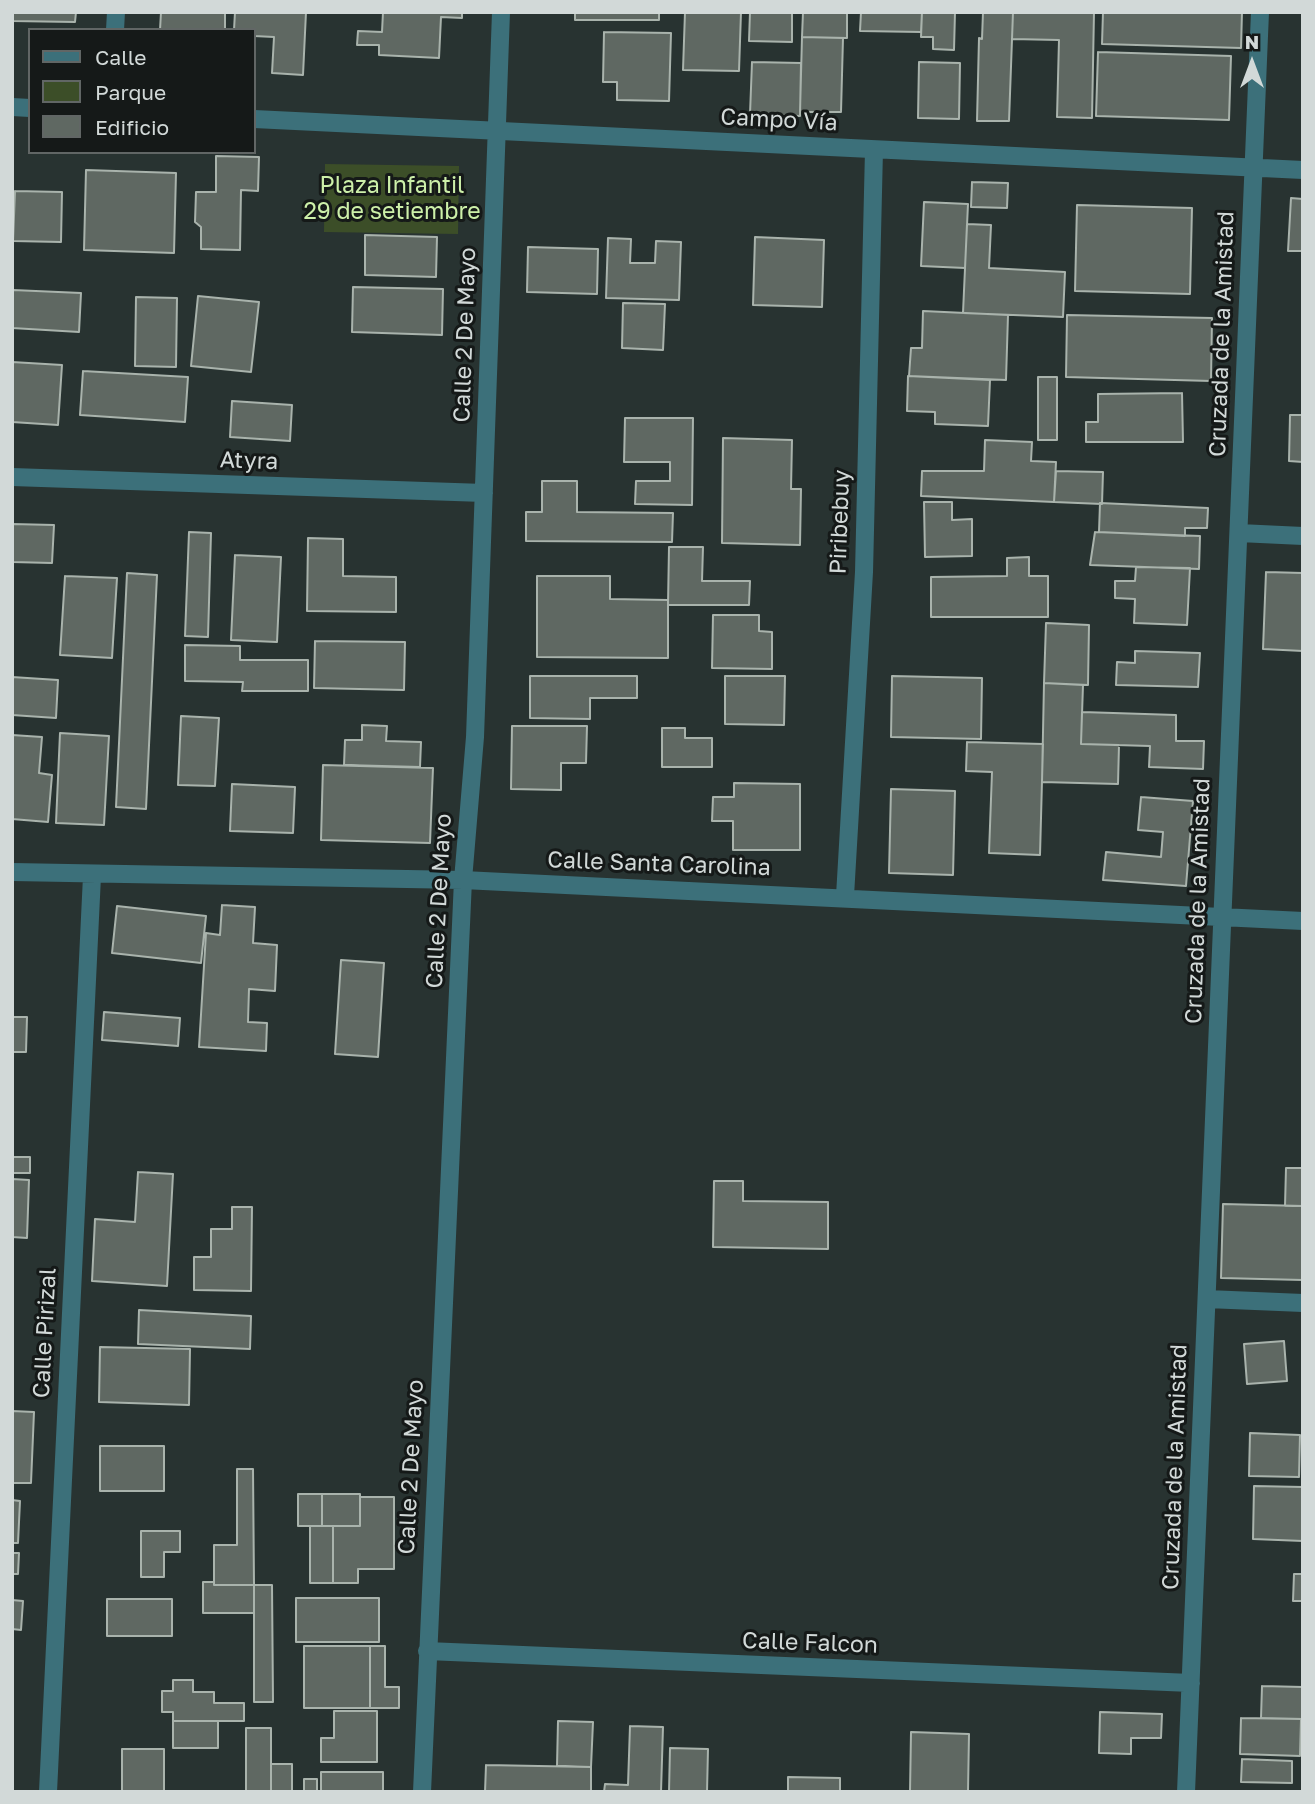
<!DOCTYPE html>
<meta charset="utf-8">
<style>
body{margin:0}
#map{position:relative;width:1315px;height:1804px;overflow:hidden;background:#283331;font-family:"Golos Text",sans-serif}
canvas{display:block}
.frame{position:absolute;inset:0;border:14px solid #d2d9d8;pointer-events:none}
.legend{position:absolute;left:28px;top:28px;width:228px;height:126px;box-sizing:border-box;background:#151918;border:2px solid #616665;margin:0;padding:9px 12px;list-style:none;font-size:21px;color:#d2d9d8}
.legend li{display:flex;align-items:center;gap:14px;height:35px}
.legend b{width:35px;border:2px solid #616665}
.north{position:absolute;left:1217px;top:28px;width:70px;height:70px;-webkit-text-stroke:5px #151918;paint-order:stroke;rotate:0deg;font-size:19px;font-weight:700;line-height:28px;text-align:center;color:#d2d9d8}
.north::after{content:'';display:block;margin:auto;width:24px;height:32px;background:#d2d9d8;clip-path:polygon(50% 0,100% 100%,50% 72%,0 100%)}
</style>
<div id="map">
<canvas width="1315" height="1804"></canvas>
<div class="frame"></div>
<ul class="legend">
<li><b style="height:9px;background:#3c707a"></b>Calle</li>
<li><b style="height:19px;background:#3c4e28"></b>Parque</li>
<li><b style="height:19px;background:#5f6862"></b>Edificio</li>
</ul>
<div class="north">N</div>
</div>
<script>
const context = document.querySelector('canvas').getContext('2d');
context.lineJoin = 'round';
function fillPath(path, color) { context.fillStyle = color; context.fill(path, 'evenodd'); }
const poly = rows => new Path2D(rows.map(r => 'M' + r).join(''));
function stroke(path, color, width, dash) { context.strokeStyle = color; context.lineWidth = width; context.lineCap = dash ? 'butt' : 'round'; context.setLineDash(dash || []); context.stroke(path); }
function label(font, color, halo, rows, align = 'center') {
  context.font = font + ' "Golos Text",sans-serif'; context.lineWidth = 6; context.setLineDash([]); context.textBaseline = 'middle'; context.strokeStyle = halo; context.fillStyle = color; for (const [text, x, y, turn = 0] of rows) {
    context.save(); context.translate(x, y); context.rotate((+turn || 0) * Math.PI / 180); context.textAlign = isNaN(turn) ? turn : align; if (halo) context.strokeText(text, 0, 0); context.fillText(text, 0, 0); context.restore();
  }
}
const green = poly([
 [325,164,459,166,458,234,324,232]
]);
const building = poly([
 [12,12,76,12,75,22,12,21,12,12],
 [161,12,225,12,225,30,160,30,161,12],
 [235,12,306,12,303,75,272,73,274,37,254,36,254,30,234,30,235,12],
 [383,12,462,12,462,18,441,17,439,58,379,55,379,45,357,45,358,31,382,32,383,12],
 [575,12,659,12,659,20,575,20,575,12],
 [685,12,741,12,739,71,683,70,685,12],
 [750,12,792,12,792,42,749,41,750,12],
 [803,12,847,12,847,38,802,37,803,12],
 [861,12,922,12,921,32,860,31,861,12],
 [922,12,955,12,954,50,933,49,933,37,921,37,922,12],
 [983,12,1013,12,1009,121,977,121,979,38,982,39,983,12],
 [1013,12,1094,12,1092,118,1057,117,1059,40,1012,39,1013,12],
 [1103,12,1242,12,1241,48,1102,44,1103,12],
 [604,32,671,33,669,101,617,100,617,82,603,82,604,32],
 [802,37,843,38,841,112,800,112,802,37],
 [1098,52,1231,56,1229,120,1096,116,1098,52],
 [752,62,801,63,800,116,750,114,752,62],
 [919,62,960,63,959,119,918,118,919,62],
 [216,156,259,157,258,191,241,190,240,250,201,249,201,227,195,222,196,192,216,192,216,156],
 [86,170,176,173,174,253,84,250,86,170],
 [972,182,1008,183,1007,208,971,207,972,182],
 [15,191,62,192,61,242,13,241,15,191],
 [1291,198,1303,199,1303,251,1288,251,1291,198],
 [924,202,968,204,965,268,921,266,924,202],
 [1077,205,1192,208,1190,294,1075,291,1077,205],
 [967,224,991,225,989,268,1065,272,1063,317,963,313,967,224],
 [365,235,437,237,436,277,365,275,365,235],
 [755,237,824,240,822,307,753,305,755,237],
 [608,238,631,239,630,263,655,263,656,241,681,242,679,300,606,298,608,238],
 [528,247,598,249,597,294,527,292,528,247],
 [353,287,443,289,442,335,352,332,353,287],
 [13,290,81,293,79,332,12,328,13,290],
 [198,296,259,302,251,372,191,366,198,296],
 [136,297,177,298,176,367,135,366,136,297],
 [623,303,665,304,663,350,622,348,623,303],
 [923,311,1008,315,1006,380,909,376,911,348,922,348,923,311],
 [1067,315,1212,318,1211,381,1066,377,1067,315],
 [12,362,62,365,58,425,12,422,12,362],
 [83,371,188,377,185,422,80,415,83,371],
 [908,376,990,380,988,426,935,424,935,412,907,411,908,376],
 [1038,377,1057,377,1057,440,1038,440,1038,377],
 [1182,393,1183,442,1086,442,1086,422,1098,422,1098,394,1182,393],
 [232,401,292,405,290,441,230,437,232,401],
 [1290,415,1303,415,1303,462,1289,461,1290,415],
 [625,418,693,418,692,505,635,504,636,481,670,481,670,462,624,462,625,418],
 [723,438,792,440,791,489,801,489,800,545,722,543,723,438],
 [985,440,1032,442,1031,461,1056,462,1054,502,921,496,922,471,984,471,985,440],
 [1056,471,1103,472,1102,504,1054,502,1056,471],
 [542,481,577,481,577,512,673,513,672,542,526,541,526,512,542,512,542,481],
 [924,502,952,502,952,520,972,519,972,556,925,557,924,502],
 [1100,503,1208,508,1207,528,1185,528,1185,536,1099,532,1100,503],
 [12,524,54,525,52,563,12,562,12,524],
 [189,532,211,533,208,637,185,636,189,532],
 [1095,532,1200,536,1199,569,1090,565,1095,532],
 [308,538,343,539,343,576,396,577,396,612,307,611,308,538],
 [669,547,703,547,702,581,750,581,749,605,668,605,669,547],
 [235,555,281,557,277,642,231,640,235,555],
 [1029,557,1029,576,1048,576,1048,617,931,617,931,577,1007,576,1007,558,1029,557],
 [1136,567,1190,568,1187,625,1134,623,1135,599,1115,598,1115,581,1135,581,1136,567],
 [1266,572,1303,573,1303,651,1263,649,1266,572],
 [127,573,157,575,146,809,116,807,127,573],
 [65,576,117,578,112,658,60,655,65,576],
 [537,576,610,576,610,599,668,600,668,658,537,657,537,576],
 [713,615,759,615,759,631,772,632,772,669,712,668,713,615],
 [1046,623,1089,625,1088,685,1044,683,1046,623],
 [315,641,405,642,404,690,314,688,315,641],
 [185,645,240,646,240,660,308,660,308,691,242,691,243,682,185,681,185,645],
 [1135,651,1200,653,1198,687,1116,685,1117,662,1135,663,1135,651],
 [530,676,637,676,637,698,590,698,590,719,530,718,530,676],
 [725,676,785,676,784,725,725,724,725,676],
 [892,676,982,678,981,739,891,737,892,676],
 [12,677,58,680,56,718,12,715,12,677],
 [1044,683,1083,685,1081,744,1119,745,1118,784,1042,782,1044,683],
 [1082,712,1176,715,1176,741,1204,741,1203,769,1149,767,1150,746,1081,744,1082,712],
 [181,716,219,718,215,786,178,785,181,716],
 [362,725,387,726,386,741,421,742,420,767,344,765,345,740,362,740,362,725],
 [512,726,587,726,586,763,561,763,561,790,511,789,512,726],
 [662,728,685,728,685,738,712,738,712,767,662,767,662,728],
 [60,733,109,736,104,825,56,823,60,733],
 [12,735,42,737,39,773,52,775,48,822,12,819,12,735],
 [967,742,1043,744,1040,855,989,853,992,772,966,771,967,742],
 [323,765,433,768,430,843,321,840,323,765],
 [734,783,800,784,800,850,733,850,733,821,712,821,713,797,734,797,734,783],
 [232,784,295,787,293,833,230,831,232,784],
 [891,789,955,791,953,875,889,873,891,789],
 [1141,797,1193,801,1186,886,1103,880,1106,852,1161,857,1163,832,1138,830,1141,797],
 [222,905,255,907,253,943,277,945,275,991,249,989,248,1022,267,1023,266,1051,199,1047,206,933,220,935,222,905],
 [117,906,206,916,201,963,112,953,117,906],
 [341,960,384,963,378,1057,335,1054,341,960],
 [104,1012,180,1018,178,1046,102,1040,104,1012],
 [12,1017,27,1017,26,1052,12,1052,12,1017],
 [12,1157,30,1157,30,1173,12,1173,12,1157],
 [1286,1168,1303,1168,1303,1206,1285,1206,1286,1168],
 [138,1172,173,1174,167,1286,92,1281,95,1219,135,1222,138,1172],
 [12,1179,29,1180,27,1238,12,1237,12,1179],
 [714,1181,743,1181,743,1201,828,1202,828,1249,713,1247,714,1181],
 [1223,1204,1303,1206,1303,1280,1221,1278,1223,1204],
 [232,1207,252,1207,251,1291,194,1290,194,1257,211,1257,211,1229,232,1229,232,1207],
 [139,1310,251,1316,250,1349,138,1344,139,1310],
 [1284,1341,1287,1381,1247,1384,1244,1344,1284,1341],
 [100,1347,190,1349,189,1405,99,1402,100,1347],
 [12,1411,34,1412,31,1483,12,1483,12,1411],
 [1250,1433,1300,1435,1299,1477,1249,1476,1250,1433],
 [100,1446,164,1446,164,1491,100,1491,100,1446],
 [237,1469,253,1469,254,1585,214,1585,214,1545,237,1545,237,1469],
 [1254,1486,1303,1487,1303,1541,1253,1539,1254,1486],
 [298,1494,322,1494,322,1526,298,1526,298,1494],
 [322,1494,360,1494,360,1526,322,1526,322,1494],
 [360,1497,394,1497,394,1569,358,1569,358,1583,333,1583,333,1526,360,1526,360,1497],
 [12,1500,20,1501,18,1543,12,1543,12,1500],
 [310,1526,333,1526,333,1583,310,1583,310,1526],
 [141,1531,180,1531,180,1552,164,1552,164,1577,141,1577,141,1531],
 [12,1553,19,1553,18,1574,12,1574,12,1553],
 [1294,1574,1303,1574,1303,1601,1293,1601,1294,1574],
 [203,1582,214,1582,214,1585,254,1585,254,1613,203,1613,203,1582],
 [254,1585,272,1585,273,1702,254,1702,254,1585],
 [296,1598,379,1598,379,1642,296,1642,296,1598],
 [107,1599,172,1599,172,1636,107,1636,107,1599],
 [12,1600,23,1601,21,1630,12,1629,12,1600],
 [304,1646,370,1646,370,1708,304,1708,304,1646],
 [370,1646,385,1646,385,1687,399,1687,399,1708,370,1708,370,1646],
 [173,1680,193,1680,193,1692,214,1692,214,1703,244,1703,244,1721,173,1721,173,1712,162,1712,162,1691,173,1691,173,1680],
 [1262,1686,1303,1687,1303,1719,1261,1718,1262,1686],
 [334,1711,377,1711,377,1762,321,1762,321,1738,334,1738,334,1711],
 [1100,1712,1162,1714,1161,1738,1131,1738,1131,1754,1099,1753,1100,1712],
 [1241,1718,1301,1719,1300,1756,1240,1754,1241,1718],
 [173,1721,218,1721,218,1748,173,1748,173,1721],
 [558,1721,593,1722,591,1767,557,1766,558,1721],
 [630,1726,663,1727,661,1792,604,1792,605,1784,628,1785,630,1726],
 [246,1728,271,1728,271,1792,246,1792,246,1728],
 [911,1732,969,1734,968,1792,910,1792,911,1732],
 [670,1748,708,1749,707,1792,669,1792,670,1748],
 [122,1749,164,1749,164,1792,122,1792,122,1749],
 [1242,1759,1292,1761,1292,1783,1241,1782,1242,1759],
 [271,1764,292,1764,292,1792,271,1792,271,1764],
 [486,1765,591,1767,591,1792,485,1792,486,1765],
 [321,1772,383,1772,383,1792,321,1792,321,1772],
 [788,1777,840,1778,840,1792,788,1792,788,1777],
 [304,1779,317,1779,317,1792,304,1792,304,1779]
]);
const minor = poly([
 [115,30,116,12],
 [12,107,30,108],
 [254,119,1303,170],
 [12,477,484,493],
 [1239,533,1303,536],
 [12,872,463,880,1303,921],
 [845,896,864,572,874,150],
 [1207,1299,1303,1303],
 [427,1651,1191,1683],
 [48,1792,92,876],
 [422,1792,463,880,475,737,501,12],
 [1186,1792,1260,12]
]);
const streetNames = [
 ["Campo Vía",779,120,3],
 ["Cruzada de la Amistad",1222,334,-88],
 ["Calle 2 De Mayo",465,335,-88],
 ["Atyra",249,461,2],
 ["Piribebuy",840,522,-88],
 ["Calle Santa Carolina",659,864,2],
 ["Calle 2 De Mayo",439,901,-87],
 ["Cruzada de la Amistad",1198,901,-88],
 ["Calle Pirizal",45,1333,-87],
 ["Calle 2 De Mayo",411,1467,-87],
 ["Cruzada de la Amistad",1175,1467,-88],
 ["Calle Falcon",810,1643,2]
];
const parkNames = [
 ["Plaza Infantil",392,186],
 ["29 de setiembre",392,212]
];
fillPath(green, '#3c4e28');
fillPath(building, '#5f6862');
stroke(building, '#a9b3ac', 2);
stroke(minor, '#3c707a', 18);
label('23px', '#d2d9d8', '#151918', streetNames);
label('23px', '#cdf0a9', '#151918', parkNames);
</script>
